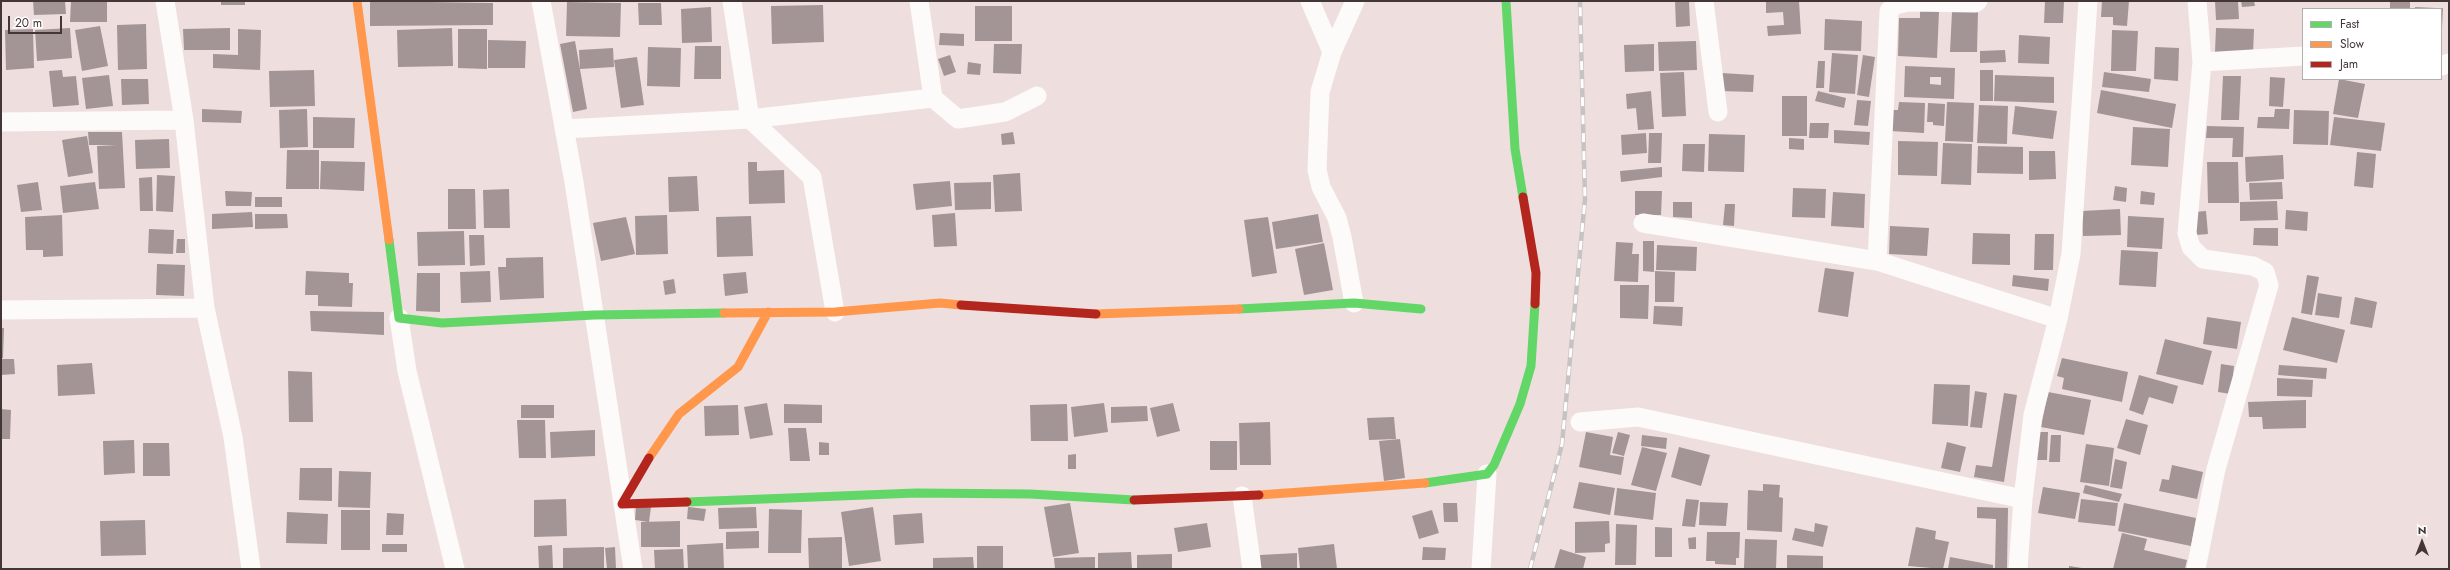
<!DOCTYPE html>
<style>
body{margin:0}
#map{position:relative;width:2450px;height:570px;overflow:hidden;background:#efdede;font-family:Jost,sans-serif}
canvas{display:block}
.frame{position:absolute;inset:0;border:2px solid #433636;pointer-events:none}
.legend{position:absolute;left:2302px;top:8px;width:140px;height:72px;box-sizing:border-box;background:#fff;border:1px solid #b4afaf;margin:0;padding:5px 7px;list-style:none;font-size:12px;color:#433636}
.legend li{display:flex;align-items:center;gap:8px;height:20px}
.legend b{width:20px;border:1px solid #b4afaf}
.north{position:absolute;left:2402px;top:522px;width:40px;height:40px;-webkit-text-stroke:3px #fff;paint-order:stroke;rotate:0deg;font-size:11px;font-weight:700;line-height:16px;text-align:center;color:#433636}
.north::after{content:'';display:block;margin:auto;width:14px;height:18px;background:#433636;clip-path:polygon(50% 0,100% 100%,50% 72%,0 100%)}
.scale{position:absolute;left:8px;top:16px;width:54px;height:18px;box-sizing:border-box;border:2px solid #433636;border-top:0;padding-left:5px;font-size:12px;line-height:14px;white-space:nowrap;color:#433636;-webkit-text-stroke:3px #fff;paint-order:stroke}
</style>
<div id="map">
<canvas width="2450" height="570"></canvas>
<div class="frame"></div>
<ul class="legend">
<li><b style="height:5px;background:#63d668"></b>Fast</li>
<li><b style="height:5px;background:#ff974d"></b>Slow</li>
<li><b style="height:5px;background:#b3261e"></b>Jam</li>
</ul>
<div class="north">N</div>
<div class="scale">20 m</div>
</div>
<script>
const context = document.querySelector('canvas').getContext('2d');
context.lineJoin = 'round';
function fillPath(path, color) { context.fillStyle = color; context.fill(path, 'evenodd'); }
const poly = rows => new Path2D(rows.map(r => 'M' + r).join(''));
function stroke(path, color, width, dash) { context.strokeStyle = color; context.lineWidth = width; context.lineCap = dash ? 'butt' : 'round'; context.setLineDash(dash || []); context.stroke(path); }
const building = poly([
 [33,1,65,1,66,14,34,15],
 [71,1,107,1,107,22,70,22],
 [221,1,245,1,245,5,221,5],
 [370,1,493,3,493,25,370,26],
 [1675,1,1689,1,1690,26,1676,27],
 [1766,1,1799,1,1801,34,1768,36,1767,26,1784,25,1783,12,1766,13],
 [2045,1,2064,1,2063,23,2044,23],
 [2102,1,2129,1,2127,26,2113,25,2113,17,2101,17],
 [2215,1,2238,1,2239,19,2216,20],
 [2241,1,2254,1,2255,6,2242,7],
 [2390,1,2410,1,2410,9,2390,9],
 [567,2,621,3,620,37,566,36],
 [638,3,661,3,662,25,639,25],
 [823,5,824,42,772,44,771,6],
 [975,6,1012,6,1012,41,975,41],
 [711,7,712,42,682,43,681,9],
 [2415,7,2436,8,2436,9,2415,9],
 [2441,8,2443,8,2442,28,2441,28],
 [1920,10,1939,11,1937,58,1898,56,1899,18,1920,18],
 [1952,12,1978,12,1977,52,1950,52],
 [1825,19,1862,21,1861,51,1824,50],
 [146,24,147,69,118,70,117,25],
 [100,26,108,66,82,71,75,30],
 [70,28,72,58,37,61,35,30],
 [230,28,230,50,184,50,183,29],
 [452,28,453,66,398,67,397,30],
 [2216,28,2254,29,2253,54,2215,52],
 [33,29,34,68,6,70,5,30],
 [238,29,261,30,260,70,213,68,213,54,238,55],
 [458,29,487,29,487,69,458,68],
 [2112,30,2138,31,2136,71,2111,71],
 [940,33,964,34,964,46,939,45],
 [2019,35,2050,37,2049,64,2018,63],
 [488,40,526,41,525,68,488,68],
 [575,41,587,109,573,112,560,44],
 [1696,41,1697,70,1659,71,1658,42],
 [994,44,1022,44,1021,74,993,73],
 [1654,44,1654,71,1625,72,1624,45],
 [695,46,721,46,721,79,694,79],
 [648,47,681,48,680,87,647,86],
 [2155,47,2179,48,2178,81,2154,79],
 [613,48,614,67,580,69,579,50],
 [2005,50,2006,62,1980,63,1980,51],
 [1832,53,1858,55,1855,94,1829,92],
 [950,55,956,72,944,76,938,59],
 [1863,55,1875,57,1869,97,1857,95],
 [637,57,644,105,621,108,614,60],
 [1818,61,1825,61,1824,88,1816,88],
 [968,62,981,64,980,75,967,74],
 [1905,66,1955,68,1954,99,1904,97],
 [1930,77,1941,77,1941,85,1930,84],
 [62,70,63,77,76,76,79,105,53,107,49,71],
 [314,70,315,106,270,107,269,71],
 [1980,70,1993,70,1993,101,1980,101],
 [1684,72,1686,116,1662,117,1660,73],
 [2104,72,2151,79,2149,92,2102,87],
 [1721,73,1754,75,1753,92,1720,91],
 [109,75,113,106,86,109,82,78],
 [1995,75,2054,77,2054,103,1994,101],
 [2223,76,2241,76,2239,120,2221,120],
 [2270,77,2285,78,2283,107,2269,106],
 [121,79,148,79,149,104,122,105],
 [2339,79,2365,84,2358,118,2333,114],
 [2101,90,2176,104,2172,128,2097,113],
 [1651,91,1654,129,1638,130,1636,108,1627,109,1626,94],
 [1818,91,1846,98,1844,108,1815,101],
 [1782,96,1807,96,1807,136,1782,136],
 [1857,100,1871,101,1868,126,1854,125],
 [1899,102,1925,103,1924,133,1890,131,1890,110,1898,110],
 [1947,102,1974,103,1973,142,1945,141],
 [1928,103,1945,104,1944,126,1933,125,1933,122,1927,122],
 [1979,105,2008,106,2007,144,1977,143],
 [2015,106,2057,111,2053,139,2012,134],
 [202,109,242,111,241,123,202,122],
 [307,109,308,147,280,148,279,110],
 [2275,109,2290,109,2289,129,2257,128,2258,117,2274,117],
 [2294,110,2329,111,2328,145,2293,144],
 [313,117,355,118,354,148,313,148],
 [2334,117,2385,123,2381,151,2330,145],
 [1810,123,1829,123,1828,138,1809,138],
 [2207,126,2244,127,2243,157,2232,157,2233,138,2206,138],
 [2133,127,2170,129,2168,167,2131,165],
 [1834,130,1870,132,1869,145,1834,143],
 [88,132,122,132,125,188,99,189,97,146,117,145,89,145],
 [1013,132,1015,144,1002,145,1001,134],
 [1646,133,1647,153,1622,155,1621,135],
 [1649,133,1662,133,1661,163,1648,163],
 [1709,134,1745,135,1744,172,1708,171],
 [87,136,93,173,68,177,62,140],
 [1789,138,1804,139,1804,150,1789,149],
 [169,139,170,168,136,169,135,140],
 [1898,141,1938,142,1937,176,1898,175],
 [1943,143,1972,144,1971,185,1941,184],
 [1683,144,1705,144,1704,172,1682,171],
 [1978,146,2023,147,2023,174,1977,173],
 [287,150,319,150,319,189,286,189],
 [2029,151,2055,151,2056,179,2029,180],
 [2357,152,2376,154,2373,188,2354,186],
 [2283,155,2284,179,2246,182,2245,157],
 [321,161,365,162,364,191,320,189],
 [748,162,757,162,757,171,784,170,785,203,749,204],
 [2207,162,2238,162,2239,203,2208,203],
 [1662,167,1662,177,1621,182,1620,171],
 [1020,173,1022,211,995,212,993,175],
 [157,175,175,176,173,212,156,211],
 [697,176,699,211,669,212,668,177],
 [152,177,153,211,140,211,139,178],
 [950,181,952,206,916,210,913,184],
 [38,182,42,210,21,212,17,185],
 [95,182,99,209,63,213,60,186],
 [991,182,991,209,955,210,954,183],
 [2282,182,2283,199,2250,200,2249,183],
 [2115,186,2127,188,2126,202,2113,200],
 [1793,188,1826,189,1825,218,1792,217],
 [448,189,475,189,476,229,448,229],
 [509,189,510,228,484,228,483,190],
 [225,191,252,192,251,206,226,206],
 [1635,191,1662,191,1661,215,1635,215],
 [2141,191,2155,193,2154,205,2140,204],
 [1833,192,1865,194,1864,228,1831,226],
 [255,197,282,197,282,207,255,207],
 [2277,201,2278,220,2240,221,2240,202],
 [1673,202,1692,202,1692,218,1673,217],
 [1725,204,1735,204,1734,226,1723,225],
 [2120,209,2121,235,2083,236,2082,211],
 [2286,210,2308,212,2307,231,2285,229],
 [2206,211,2208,234,2196,235,2194,212],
 [252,212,253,227,212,229,212,214],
 [955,213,957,246,934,247,932,215],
 [255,214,287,214,288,228,255,229],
 [1318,214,1323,242,1276,249,1272,222],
 [62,215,63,256,43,257,43,250,26,250,25,217],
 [667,215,668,254,636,255,635,216],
 [751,216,753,256,717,257,716,217],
 [2128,216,2164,218,2162,249,2127,247],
 [626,217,635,254,601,261,593,223],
 [1268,217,1277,273,1252,277,1244,220],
 [1890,226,1929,228,1927,256,1889,254],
 [2254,228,2278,228,2278,246,2253,245],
 [149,229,174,230,173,254,148,253],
 [464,231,465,265,418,266,417,232],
 [1973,233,2010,234,2010,265,1972,264],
 [2035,234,2054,234,2053,270,2034,270],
 [469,235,484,235,485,265,470,266],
 [177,239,185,239,185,253,176,253],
 [1643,241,1654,241,1654,272,1643,271],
 [1616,242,1633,243,1632,254,1639,254,1638,282,1614,281],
 [1324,243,1333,290,1304,295,1295,249],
 [1657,245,1697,247,1696,271,1656,270],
 [2121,250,2158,252,2156,287,2119,285],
 [543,257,544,298,500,300,498,267,506,267,506,258],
 [157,264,185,265,184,296,156,295],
 [1825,268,1854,272,1848,317,1818,312],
 [306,271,349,273,349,283,353,283,352,307,318,306,318,295,305,295],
 [490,271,491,302,461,303,460,272],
 [1655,271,1675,272,1674,302,1655,302],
 [746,272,748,293,725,296,723,274],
 [417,273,440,273,440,312,416,311],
 [2013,275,2049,279,2048,291,2012,286],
 [2307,275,2319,277,2312,315,2301,313],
 [674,279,676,293,665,295,663,281],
 [1620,285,1649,285,1648,319,1620,318],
 [2318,293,2342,297,2339,318,2315,315],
 [2355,297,2377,302,2372,328,2350,324],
 [1654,306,1683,307,1682,326,1653,324],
 [310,311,384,312,384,335,311,331],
 [2207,317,2241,322,2237,349,2203,344],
 [2292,317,2345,330,2337,363,2283,350],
 [1,328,4,328,3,358,1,358],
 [2165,339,2212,351,2203,385,2156,374],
 [2062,358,2128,372,2122,402,2062,389,2064,378,2057,376],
 [1,359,14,359,15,374,1,375],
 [92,363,95,394,58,396,57,365],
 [2221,364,2234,366,2231,394,2218,392],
 [2279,365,2327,368,2326,379,2278,375],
 [288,371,312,372,313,422,289,422],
 [2139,375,2178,386,2173,404,2149,397,2143,415,2129,410],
 [2277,378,2313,380,2312,397,2277,396],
 [1934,384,1970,385,1968,426,1932,424],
 [1975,391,1987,393,1982,428,1970,427],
 [2048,392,2091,400,2084,435,2041,427],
 [2004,393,2017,395,2004,482,1974,477,1976,465,1992,467],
 [2306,400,2306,428,2263,429,2262,417,2249,417,2248,402],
 [767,403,773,435,750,439,744,407],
 [1104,403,1108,432,1074,437,1071,407],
 [1173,403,1180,431,1157,437,1150,408],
 [784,404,822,405,822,423,784,423],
 [1067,404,1068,441,1031,441,1030,405],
 [521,405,554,405,554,418,521,418],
 [738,405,739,435,705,436,704,406],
 [1147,406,1148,421,1111,423,1111,407],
 [1,409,11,410,10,439,1,439],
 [1394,417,1396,439,1369,440,1367,418],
 [2126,419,2148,425,2140,455,2117,448],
 [517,420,545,420,546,458,519,458],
 [1270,422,1271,465,1240,465,1239,423],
 [788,428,806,428,810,461,790,461],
 [595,430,595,456,551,458,550,432],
 [1586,432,1613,437,1610,455,1624,457,1621,475,1579,467],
 [1618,432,1630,435,1624,456,1612,453],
 [2038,432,2048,432,2047,460,2037,460],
 [1642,435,1667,438,1666,449,1641,446],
 [2051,435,2061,435,2060,462,2049,462],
 [1400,439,1405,478,1384,481,1379,441],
 [134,440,135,473,104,475,103,441],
 [1210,441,1237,441,1237,470,1210,470],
 [819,442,829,443,829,455,819,455],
 [1947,442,1966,447,1960,472,1941,468],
 [143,443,169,443,170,476,143,476],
 [2086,444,2114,448,2109,486,2080,482],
 [1642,447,1667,453,1656,491,1631,485],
 [1679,447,1710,455,1701,486,1671,477],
 [1076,454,1076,469,1068,469,1068,455],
 [2115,459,2127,462,2122,489,2110,487],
 [2172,465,2203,472,2197,499,2159,491,2162,479,2169,480],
 [300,468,332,468,332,501,299,500],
 [339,471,371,472,370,508,338,507],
 [1579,482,1615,488,1610,515,1573,508],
 [1763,484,1780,485,1779,497,1783,498,1782,532,1747,530,1748,490,1763,491],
 [2085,485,2122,494,2119,502,2083,493],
 [2043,487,2080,493,2075,519,2038,513],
 [1617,488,1656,493,1653,520,1614,515],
 [566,499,567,536,534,537,534,500],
 [1686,499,1699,500,1695,527,1682,526],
 [2081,499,2118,503,2115,526,2078,522],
 [1700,502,1728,503,1726,526,1699,525],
 [1070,503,1079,553,1053,557,1044,507],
 [1443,503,1457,503,1458,522,1444,522],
 [2124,503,2196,518,2191,546,2118,531],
 [636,506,651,507,649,522,635,520],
 [688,507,706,509,704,521,687,519],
 [756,507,757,528,719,529,718,508],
 [873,507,881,561,849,566,841,512],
 [1977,507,2008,508,2007,569,1995,569,1996,519,1977,518],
 [769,509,802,510,801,553,768,553],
 [341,510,370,510,370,550,341,550],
 [1432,510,1439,533,1419,539,1412,516],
 [287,512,328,514,327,544,286,543],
 [387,513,404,514,403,535,386,535],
 [922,513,924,543,895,545,893,515],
 [145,520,146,555,101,556,100,521],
 [680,521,680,547,641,547,641,522],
 [1609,521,1610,543,1605,544,1605,552,1575,553,1575,522],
 [1207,523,1211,547,1178,552,1174,528],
 [1815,523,1828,526,1823,547,1792,540,1795,528,1814,532],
 [1616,524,1637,525,1636,565,1615,565],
 [1655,527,1672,528,1672,557,1655,557],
 [1916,527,1936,531,1935,539,1949,542,1943,569,1908,566],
 [759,531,759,548,726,549,726,532],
 [1707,532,1740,532,1739,558,1736,558,1736,565,1715,564,1715,561,1706,561],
 [2122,533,2147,539,2144,550,2187,560,2185,569,2113,569],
 [842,537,842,569,809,569,808,538],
 [1696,537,1696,549,1689,549,1688,538],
 [1745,539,1777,540,1776,569,1744,568],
 [723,543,724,569,688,569,687,545],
 [382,544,407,544,407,552,382,552],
 [1334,544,1337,569,1300,569,1298,548],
 [552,545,553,569,539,569,538,546],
 [977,546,1003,546,1003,569,977,569],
 [604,547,604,569,563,569,563,548],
 [615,547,616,569,607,569,605,548],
 [1423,547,1446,548,1445,560,1422,560],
 [683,549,684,569,655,569,654,550],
 [1560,549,1586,557,1583,569,1554,569],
 [1131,552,1132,569,1098,569,1098,553],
 [1297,553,1297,569,1261,569,1260,555],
 [1172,554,1172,569,1137,569,1137,555],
 [1787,555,1823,556,1823,569,1787,569],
 [973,557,974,569,933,569,933,558],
 [1095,557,1095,569,1055,569,1054,558],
 [1950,557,1993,565,1993,569,1948,569],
 [2069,566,2082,568,2082,569,2069,569]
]);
const street = poly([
 [165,1,184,120,205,308,233,437,251,569],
 [541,1,574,182,633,569],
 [732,1,750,119,812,177,835,312],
 [919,1,933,98,958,119,1005,112,1037,96],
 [1310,1,1332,52,1320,92,1317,170,1321,187,1337,218,1342,237,1354,303],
 [1704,1,1718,112],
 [1332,52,1355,1],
 [2202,62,2303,56],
 [2441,66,2449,63],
 [1,122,184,120],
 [564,129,750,119,933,98],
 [1643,223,1877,261,2058,319],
 [1877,261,1889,11,1895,5,1908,2,1975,3,1978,1],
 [1,310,205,308],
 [399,318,407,371,455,569],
 [1580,422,1638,417,2023,499],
 [1242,496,1252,569],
 [1481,569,1487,474],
 [2018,569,2023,499,2033,415,2058,319,2071,254,2088,1],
 [2196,569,2216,469,2269,285,2265,272,2253,266,2203,259,2191,247,2187,233,2202,62,2197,1]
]);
const fast = poly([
 [1506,1,1515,149,1523,197],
 [389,240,399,318,442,323,594,315,724,313],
 [1239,309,1354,303,1421,309],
 [1425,483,1487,474,1494,465,1520,404,1531,366,1535,304],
 [687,502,916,493,1030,494,1134,500]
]);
const slow = poly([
 [357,1,389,240],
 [724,313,835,312,940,303,961,305],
 [1096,314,1239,309],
 [649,458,679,414,738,367,768,312],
 [1259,495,1425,483]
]);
const jam = poly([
 [1523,197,1536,273,1535,304],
 [961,305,1096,314],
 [649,458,622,504,687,502],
 [1134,500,1259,495]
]);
const rail = poly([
 [1530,569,1562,444,1585,199,1580,1]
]);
fillPath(building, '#a39595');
stroke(street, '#fdfafa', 19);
stroke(fast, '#63d668', 9);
stroke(slow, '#ff974d', 9);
stroke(jam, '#b3261e', 9);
stroke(rail, '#c8c3c3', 4.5);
stroke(rail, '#fff', 3, [9]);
</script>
